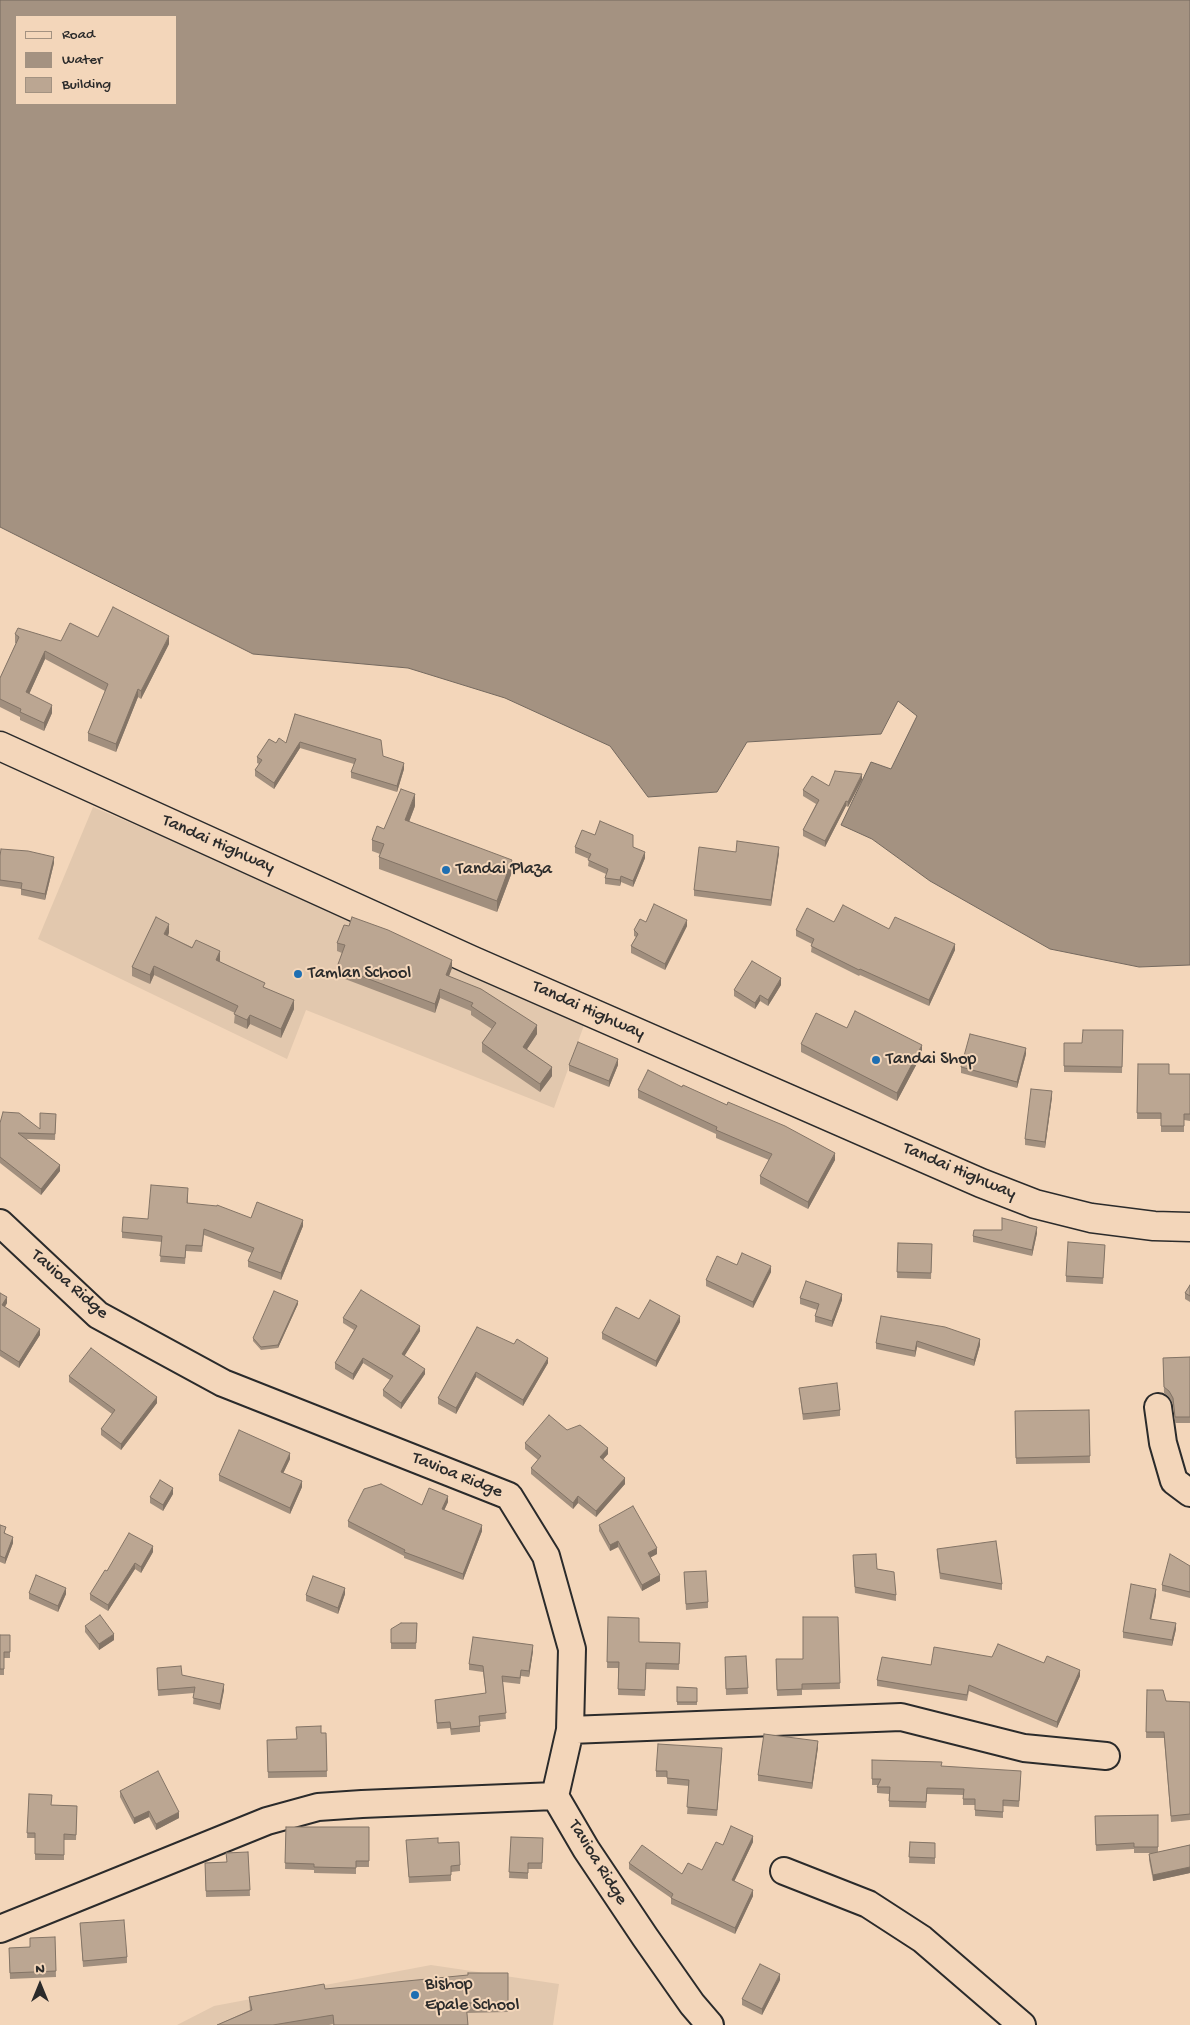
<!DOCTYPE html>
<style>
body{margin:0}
#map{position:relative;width:1190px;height:2025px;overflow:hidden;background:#f3d6ba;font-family:"Gochi Hand",sans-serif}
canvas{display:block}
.legend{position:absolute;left:15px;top:15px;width:162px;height:90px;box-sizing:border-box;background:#f3d6ba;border:1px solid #a39281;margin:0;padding:6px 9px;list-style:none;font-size:15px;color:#2b2b2b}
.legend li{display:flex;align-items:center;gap:10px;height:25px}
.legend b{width:25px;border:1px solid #a39281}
.north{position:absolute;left:15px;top:1960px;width:50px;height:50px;-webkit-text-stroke:4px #f3d6ba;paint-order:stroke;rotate:0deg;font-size:14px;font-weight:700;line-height:20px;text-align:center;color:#2b2b2b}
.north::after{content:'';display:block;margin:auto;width:18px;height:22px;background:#2b2b2b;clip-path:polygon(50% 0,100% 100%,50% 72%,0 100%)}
</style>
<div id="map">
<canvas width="1190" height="2025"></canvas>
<ul class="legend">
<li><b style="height:6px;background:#f3d6ba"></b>Road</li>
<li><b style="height:14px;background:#a49281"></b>Water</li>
<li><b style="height:14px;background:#bba692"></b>Building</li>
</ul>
<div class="north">N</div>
</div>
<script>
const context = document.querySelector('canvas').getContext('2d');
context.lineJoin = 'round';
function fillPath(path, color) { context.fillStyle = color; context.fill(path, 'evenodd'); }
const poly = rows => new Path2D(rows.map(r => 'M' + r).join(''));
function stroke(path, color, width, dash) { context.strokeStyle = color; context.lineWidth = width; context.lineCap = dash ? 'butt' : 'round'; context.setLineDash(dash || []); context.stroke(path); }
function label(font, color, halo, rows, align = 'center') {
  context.font = font + ' "Gochi Hand",sans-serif'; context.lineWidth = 4; context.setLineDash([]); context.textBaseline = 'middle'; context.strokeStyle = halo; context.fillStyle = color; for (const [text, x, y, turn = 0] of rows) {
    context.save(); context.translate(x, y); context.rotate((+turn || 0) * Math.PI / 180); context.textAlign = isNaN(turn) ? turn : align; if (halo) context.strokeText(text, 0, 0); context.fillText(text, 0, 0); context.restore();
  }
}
const built = poly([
 [93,807,587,1017,554,1108,306,1010,287,1059,38,939],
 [431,1965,559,1984,553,2025,177,2025,214,2006]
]);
const water = poly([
 [0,0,1190,0,1190,965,1139,967,1050,949,930,881,872,839,841,825,871,762,891,769,917,716,898,701,881,734,747,742,717,792,648,797,610,746,505,698,408,668,253,654,0,527,0,0],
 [16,16,176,16,176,104,16,104,16,16]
]);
const minor = poly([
 [0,1223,98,1315,223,1383,509,1496,546,1556,572,1649,570,1730,555,1796,586,1849,645,1937,692,2004,710,2025],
 [1158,1407,1163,1443,1174,1481,1190,1493],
 [570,1730,901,1717,1024,1748,1106,1756],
 [784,1871,868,1904,922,1939,1022,2025],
 [0,1929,267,1821,318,1807,362,1804,555,1796]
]);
const major = poly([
 [0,746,471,960,981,1183,1035,1204,1091,1218,1154,1226,1190,1227]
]);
const wall = poly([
 [15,634,61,641,98,637,169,644,141,699,138,697,116,752,88,741,88,733,105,691,45,659,29,694,52,713,44,731,20,720,20,717,0,707,0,678,16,643,15,643],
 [295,714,383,756,404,769,397,792,351,778,351,772,354,764,300,748,274,789,255,776,255,770,259,764,257,763,257,757,276,743,286,743],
 [862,780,848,807,846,806,825,847,803,836,803,830,816,804,803,796,803,790,829,786],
 [415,806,409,822,512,872,497,912,379,869,379,857,380,854,372,851,372,840,384,829],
 [595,835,633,847,645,858,633,887,621,882,620,886,605,884,605,878,606,874,588,866,589,859,575,853,575,847],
 [736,852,779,853,771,906,694,896,694,890],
 [0,856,54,863,45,900,21,895,21,889,0,886],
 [687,926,665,970,631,953,631,946,636,937,634,936,634,930],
 [889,929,955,950,929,1006,860,975,859,976,811,952,812,944,796,936,796,930],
 [169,933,168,936,220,960,220,962,265,988,294,1009,281,1038,250,1024,247,1029,234,1023,235,1013,154,975,150,984,132,976,132,967],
 [337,943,452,968,449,976,537,1034,527,1049,552,1076,540,1092,482,1052,482,1043,492,1029,471,1015,471,1011,440,998,435,1013,337,976,337,967,342,953,337,951],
 [781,985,768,1006,760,1001,755,1009,734,996,734,990],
 [847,1028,922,1054,897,1101,801,1052,801,1044],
 [1123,1030,1122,1073,1064,1072,1064,1043,1082,1043],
 [1026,1054,1017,1088,961,1073,961,1067],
 [1138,1064,1169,1074,1190,1074,1190,1121,1184,1120,1184,1132,1161,1132,1161,1119,1137,1119],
 [569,1065,618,1065,609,1087,569,1071],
 [682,1087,727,1105,835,1160,808,1209,760,1184,760,1176,769,1160,716,1138,716,1134,638,1098,638,1090],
 [1052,1097,1045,1148,1025,1145,1025,1139],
 [56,1114,55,1140,26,1139,60,1171,41,1195,0,1163,0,1123,40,1129],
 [188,1194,188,1203,251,1218,303,1226,281,1280,248,1267,248,1261,252,1253,204,1235,202,1252,186,1251,185,1264,160,1262,162,1242,122,1238,122,1232,148,1219],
 [1002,1230,1037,1233,1032,1256,973,1242,973,1236],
 [898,1243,932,1244,931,1279,897,1278],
 [1105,1245,1103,1284,1066,1282,1066,1276],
 [737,1265,771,1272,753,1308,706,1286,706,1280],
 [1190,1285,1190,1302,1185,1299,1185,1293],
 [0,1293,7,1303,5,1307,40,1335,19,1368,0,1356],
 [800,1298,842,1300,832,1327,815,1322,815,1316,817,1310,800,1304],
 [298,1304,278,1348,261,1350,253,1341,253,1338],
 [343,1318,420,1331,404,1356,425,1374,401,1409,383,1396,383,1390,390,1380,363,1363,353,1380,335,1369,335,1363,354,1330,343,1323],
 [639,1319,680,1322,656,1367,602,1339,602,1333],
 [477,1327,548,1363,523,1406,476,1377,456,1414,438,1404,438,1398],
 [980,1339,980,1345,974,1366,917,1347,915,1357,876,1349,876,1343],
 [1190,1357,1190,1423,1175,1423,1173,1404,1169,1397,1164,1393,1163,1358],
 [69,1376,157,1403,121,1450,101,1435,101,1429,112,1414,69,1382],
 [799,1388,840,1410,840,1416,803,1420],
 [1089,1410,1090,1463,1016,1464,1015,1411],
 [567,1430,608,1454,603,1459,625,1484,596,1517,578,1503,573,1509,531,1474,531,1468,538,1460,525,1449,525,1443],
 [290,1459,283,1473,302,1487,290,1514,219,1481,219,1475],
 [173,1494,163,1511,150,1503,150,1497],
 [448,1502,444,1510,482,1531,463,1580,404,1558,404,1556,348,1527,348,1521,422,1505],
 [0,1525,6,1534,13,1543,5,1564,0,1562],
 [599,1525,657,1554,650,1557,660,1581,642,1591,618,1547,610,1551,599,1531],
 [937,1549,1002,1584,1002,1590,940,1579,937,1555],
 [153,1552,141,1573,135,1569,108,1611,90,1600,90,1594,107,1571],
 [853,1561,877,1569,896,1595,896,1601,855,1593],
 [1190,1566,1190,1598,1162,1591,1162,1585],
 [684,1572,708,1602,708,1608,686,1610],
 [29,1593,66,1594,58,1612,29,1599],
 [345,1594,338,1614,306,1601,306,1595],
 [1156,1595,1151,1619,1176,1629,1172,1646,1123,1638,1123,1632],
 [608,1617,639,1642,680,1643,679,1670,646,1669,645,1696,618,1695,618,1668,607,1668],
 [838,1617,840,1689,802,1690,802,1695,777,1696,776,1659,803,1659],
 [417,1623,416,1649,391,1649,391,1643],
 [85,1626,114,1640,99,1650,85,1632],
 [0,1635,10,1635,10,1658,4,1658,4,1675,0,1675],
 [533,1651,529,1677,521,1676,520,1684,503,1682,506,1719,480,1722,480,1732,451,1735,450,1728,437,1729,435,1700,486,1694,483,1672,469,1670,469,1664],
 [746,1656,748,1694,726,1695,725,1657],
 [992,1657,1044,1663,1080,1676,1057,1728,969,1691,967,1701,877,1686,877,1680,931,1665],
 [157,1668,182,1675,224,1690,220,1710,193,1704,194,1693,158,1696],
 [677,1687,697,1688,697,1705,677,1705],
 [1147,1690,1166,1701,1190,1702,1190,1820,1171,1822,1164,1738,1146,1738],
 [326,1733,327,1777,268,1778,267,1740,297,1739],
 [818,1747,812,1789,758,1781,758,1775],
 [722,1754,717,1816,687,1814,689,1786,667,1784,667,1777,656,1777,656,1771],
 [872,1760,941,1766,1021,1777,1019,1807,1003,1806,1003,1818,975,1816,975,1805,963,1805,963,1795,927,1794,926,1808,889,1807,889,1794,877,1793,877,1787,878,1785,872,1785],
 [120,1791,179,1818,156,1830,149,1817,134,1824,120,1797],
 [29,1794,51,1805,77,1806,76,1840,64,1840,64,1860,35,1860,35,1838,27,1838],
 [1158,1815,1158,1852,1190,1845,1190,1873,1153,1881,1149,1860,1149,1854,1152,1853,1134,1853,1134,1849,1096,1851,1095,1816],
 [286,1827,369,1827,369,1867,356,1867,356,1874,314,1873,314,1870,285,1869],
 [511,1837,543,1838,542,1869,528,1869,528,1879,509,1878],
 [406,1840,438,1843,460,1865,460,1871,451,1872,451,1881,409,1883],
 [753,1842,734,1881,753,1896,735,1934,671,1904,671,1898,629,1869,629,1863,682,1874,702,1870,723,1845],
 [910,1842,935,1843,935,1864,909,1863],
 [248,1852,250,1896,206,1897,205,1863,226,1862],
 [80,1923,127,1957,127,1963,83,1967],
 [55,1937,56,1977,10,1979,9,1948,30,1947],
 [508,1973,508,2012,467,2013,468,2025,333,2025,333,2024,329,2025,217,2025,250,2010,249,1997,325,1989],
 [780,1980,762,2015,742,2005,742,1999]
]);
const shadedWall = poly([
 [169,636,169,644,141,699,141,691],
 [45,651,45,659,26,701,26,692],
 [138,689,138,697,116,752,116,744],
 [52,705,52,713,44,731,44,723],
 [300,742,300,748,274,789,274,783],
 [404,763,404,769,397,792,397,786],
 [862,774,862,780,848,807,848,802],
 [415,794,415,806,405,832,405,820],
 [846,801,846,806,825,847,825,841],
 [779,847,779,853,771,906,771,900],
 [645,852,645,858,633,887,633,881],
 [54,857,54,863,45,900,45,894],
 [512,860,512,872,497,912,497,901],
 [621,876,621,882,620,886,620,880],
 [687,920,687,926,665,970,665,964],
 [169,924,169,933,164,943,164,934],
 [955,944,955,950,929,1006,929,1000],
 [220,951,220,960,216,969,216,960],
 [452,960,452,968,446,984,446,975],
 [154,966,154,975,150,984,150,975],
 [781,978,781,985,768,1006,768,1000],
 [440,989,440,998,435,1013,435,1004],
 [760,995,760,1001,755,1009,755,1003],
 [294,1000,294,1009,281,1038,281,1029],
 [250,1015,250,1024,247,1029,247,1020],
 [537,1025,537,1034,523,1055,523,1047],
 [922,1045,922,1054,897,1101,897,1093],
 [1026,1048,1026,1054,1017,1088,1017,1082],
 [618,1059,618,1065,609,1087,609,1081],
 [552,1067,552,1076,540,1092,540,1084],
 [1052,1091,1052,1097,1045,1148,1045,1142],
 [835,1153,835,1160,808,1209,808,1202],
 [60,1165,60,1171,41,1195,41,1189],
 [303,1220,303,1226,281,1280,281,1273],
 [1037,1227,1037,1233,1032,1256,1032,1250],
 [771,1266,771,1272,753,1308,753,1302],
 [842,1294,842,1300,832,1327,832,1321],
 [7,1297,7,1303,2,1311,2,1305],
 [298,1301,298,1304,278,1348,278,1345],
 [680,1316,680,1322,656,1367,656,1361],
 [420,1326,420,1331,402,1360,402,1354],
 [40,1329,40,1335,19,1368,19,1362],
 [980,1339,980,1345,974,1366,974,1360],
 [917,1341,917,1347,915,1357,915,1351],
 [363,1358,363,1363,353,1380,353,1374],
 [548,1358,548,1363,523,1406,523,1400],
 [425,1369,425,1374,401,1409,401,1403],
 [476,1372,476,1377,456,1414,456,1408],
 [157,1397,157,1403,121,1450,121,1444],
 [608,1448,608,1454,600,1463,600,1457],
 [290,1453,290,1459,281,1478,281,1472],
 [625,1478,625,1484,596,1517,596,1511],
 [302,1481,302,1487,290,1514,290,1508],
 [173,1488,173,1494,163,1511,163,1505],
 [448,1496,448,1502,442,1515,442,1509],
 [578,1496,578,1503,573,1509,573,1503],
 [482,1525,482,1531,463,1580,463,1574],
 [13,1537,13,1543,5,1564,5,1558],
 [618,1541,618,1547,610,1551,610,1545],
 [153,1546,153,1552,141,1573,141,1567],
 [657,1548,657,1554,648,1559,648,1553],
 [135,1563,135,1569,108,1611,108,1605],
 [660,1575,660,1581,642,1591,642,1585],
 [66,1588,66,1594,58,1612,58,1606],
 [345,1588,345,1594,338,1614,338,1608],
 [1156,1589,1156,1595,1150,1625,1150,1619],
 [1176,1623,1176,1629,1172,1646,1172,1640],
 [114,1634,114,1640,99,1650,99,1644],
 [533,1645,533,1651,529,1677,529,1671],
 [1080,1670,1080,1676,1057,1728,1057,1722],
 [224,1684,224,1690,220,1710,220,1704],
 [818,1741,818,1747,812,1789,812,1783],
 [149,1811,149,1817,134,1824,134,1818],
 [179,1812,179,1818,156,1830,156,1824],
 [753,1836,753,1842,732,1886,732,1880],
 [1190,1867,1190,1873,1153,1881,1153,1875],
 [753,1890,753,1896,735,1934,735,1928],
 [780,1974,780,1980,762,2015,762,2009]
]);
const building = poly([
 [113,607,169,636,141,691,138,689,116,744,88,733,108,684,45,651,26,692,52,705,44,723,20,712,21,709,0,699,0,678,19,637,15,634,18,628,61,641,70,623,98,637,113,607],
 [295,714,381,740,383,756,404,763,397,786,351,772,356,759,300,742,274,783,255,770,262,760,257,757,269,739,276,743,279,738,286,743,295,714],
 [835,771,862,774,848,802,846,801,825,841,803,830,819,800,803,790,812,776,829,786,835,771],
 [401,789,415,794,405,820,512,860,497,901,379,857,384,844,372,840,377,826,384,829,401,789],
 [600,821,633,835,633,847,645,852,633,881,621,876,620,880,605,878,608,869,588,860,591,854,575,847,582,830,595,835,600,821],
 [737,841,779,847,771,900,694,890,699,847,736,852,737,841],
 [1,849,28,851,54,857,45,894,21,889,22,883,0,880,0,856,1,849],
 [654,904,687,920,665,964,631,946,638,934,634,930,640,919,646,922,654,904],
 [843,905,889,929,895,917,955,944,929,1000,860,969,859,970,811,946,814,939,796,930,807,908,834,922,843,905],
 [156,917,169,924,164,934,192,948,196,940,220,951,216,960,265,983,263,987,294,1000,281,1029,250,1015,247,1020,234,1014,238,1006,154,966,150,975,132,967,156,917],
 [352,917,388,930,452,960,446,975,481,989,537,1025,523,1047,552,1067,540,1084,482,1043,496,1023,471,1006,473,1003,440,989,435,1004,337,967,345,945,337,943,344,925,349,926,352,917],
 [752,961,781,978,768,1000,760,995,755,1003,734,990,752,961],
 [855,1011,922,1045,897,1093,801,1044,816,1013,847,1028,855,1011],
 [1083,1030,1123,1030,1122,1067,1064,1066,1064,1043,1082,1043,1083,1030],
 [970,1034,1026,1048,1017,1082,961,1067,970,1034],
 [578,1042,618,1059,609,1081,569,1065,578,1042],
 [1138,1064,1169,1064,1169,1074,1190,1074,1190,1114,1184,1114,1184,1126,1161,1126,1161,1113,1137,1113,1138,1064],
 [648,1070,682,1087,683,1085,727,1105,728,1102,785,1126,835,1153,808,1202,760,1176,772,1154,716,1130,717,1127,638,1090,648,1070],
 [1031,1089,1052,1091,1045,1142,1025,1139,1031,1089],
 [3,1112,19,1113,40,1129,40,1113,56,1114,55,1134,18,1133,60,1165,41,1189,0,1157,0,1123,3,1112],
 [151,1185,188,1188,187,1203,217,1206,217,1205,251,1218,257,1202,303,1220,281,1273,248,1261,254,1248,204,1229,202,1246,186,1245,185,1258,160,1256,162,1236,122,1232,123,1217,148,1219,151,1185],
 [1002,1218,1037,1227,1032,1250,973,1236,974,1230,1002,1230,1002,1218],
 [1068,1242,1105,1245,1103,1278,1066,1276,1068,1242],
 [898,1243,932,1244,931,1273,897,1272,898,1243],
 [742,1253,771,1266,753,1302,706,1280,717,1256,737,1265,742,1253],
 [806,1281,842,1294,832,1321,815,1316,819,1304,800,1298,806,1281],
 [1190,1285,1190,1296,1185,1293,1190,1285],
 [361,1290,420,1326,402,1354,425,1369,401,1403,383,1390,393,1376,363,1358,353,1374,335,1363,357,1326,343,1318,361,1290],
 [274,1291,298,1301,278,1345,261,1347,253,1338,274,1291],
 [0,1293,7,1297,2,1305,40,1329,19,1362,0,1350,0,1293],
 [650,1300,680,1316,656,1361,602,1333,616,1307,639,1319,650,1300],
 [881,1316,945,1327,980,1339,974,1360,917,1341,915,1351,876,1343,881,1316],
 [477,1327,514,1344,517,1339,548,1358,523,1400,476,1372,456,1408,438,1398,477,1327],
 [91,1348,157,1397,121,1444,101,1429,115,1410,69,1376,91,1348],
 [1190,1357,1190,1417,1175,1417,1173,1398,1169,1391,1164,1387,1163,1358,1190,1357],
 [837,1383,840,1410,803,1414,799,1388,837,1383],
 [1089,1410,1090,1456,1016,1458,1015,1411,1089,1410],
 [549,1415,567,1430,580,1425,608,1448,600,1457,625,1478,596,1511,578,1496,573,1503,531,1468,541,1456,525,1443,549,1415],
 [239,1430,290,1453,281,1472,302,1481,290,1508,219,1475,239,1430],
 [160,1480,173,1488,163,1505,150,1497,160,1480],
 [381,1484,422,1505,429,1488,448,1496,442,1509,482,1525,463,1574,404,1552,405,1550,348,1521,364,1489,381,1484],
 [633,1506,657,1548,648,1553,660,1575,642,1585,618,1541,610,1545,599,1525,633,1506],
 [0,1525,6,1527,4,1533,13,1537,5,1558,0,1556,0,1525],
 [129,1533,153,1546,141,1567,135,1563,108,1605,90,1594,105,1570,107,1571,129,1533],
 [996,1541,1002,1584,940,1573,937,1549,996,1541],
 [876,1554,877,1569,894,1572,896,1595,855,1587,853,1555,876,1554],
 [1170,1554,1190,1566,1190,1592,1162,1585,1170,1554],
 [706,1571,708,1602,686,1604,684,1572,706,1571],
 [36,1575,66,1588,58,1606,29,1593,36,1575],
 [313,1576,345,1588,338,1608,306,1595,313,1576],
 [1131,1584,1156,1589,1150,1619,1176,1623,1172,1640,1123,1632,1131,1584],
 [100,1615,114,1634,99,1644,85,1626,100,1615],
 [608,1617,639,1618,639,1642,680,1643,679,1664,646,1663,645,1690,618,1689,619,1662,607,1662,608,1617],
 [803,1617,838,1617,840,1683,802,1684,802,1689,777,1690,776,1659,803,1659,803,1617],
 [401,1623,417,1623,416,1643,391,1643,391,1629,401,1623],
 [0,1635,10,1635,10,1652,4,1652,4,1669,0,1669,0,1635],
 [473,1637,533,1645,529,1671,521,1670,520,1678,502,1676,506,1713,479,1716,480,1726,451,1729,450,1722,437,1723,435,1700,486,1693,483,1666,469,1664,473,1637],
 [998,1644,1044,1663,1047,1656,1080,1670,1057,1722,969,1685,967,1695,877,1680,882,1657,931,1665,934,1647,992,1657,998,1644],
 [746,1656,748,1688,726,1689,725,1657,746,1656],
 [181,1666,182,1675,224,1684,220,1704,193,1698,195,1687,158,1690,157,1668,181,1666],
 [677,1687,697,1688,697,1702,677,1702,677,1687],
 [1147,1690,1163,1690,1166,1701,1190,1702,1190,1814,1171,1816,1164,1732,1146,1732,1147,1690],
 [321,1726,321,1733,326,1733,327,1771,268,1772,267,1740,297,1739,296,1727,321,1726],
 [764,1734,818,1741,812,1783,758,1775,764,1734],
 [658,1744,722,1748,717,1810,687,1807,689,1780,667,1778,667,1771,656,1771,658,1744],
 [872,1760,942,1762,941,1766,1021,1771,1019,1801,1003,1800,1003,1812,975,1810,975,1799,963,1799,964,1789,927,1788,926,1802,889,1801,890,1787,877,1787,881,1779,872,1779,872,1760],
 [158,1771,179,1812,156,1824,149,1811,134,1818,120,1791,158,1771],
 [29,1794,52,1795,51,1805,77,1806,76,1835,64,1834,64,1855,35,1854,35,1833,27,1833,29,1794],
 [1158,1815,1158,1847,1134,1847,1134,1843,1096,1845,1095,1816,1158,1815],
 [731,1826,753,1836,732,1880,753,1890,735,1928,671,1898,673,1894,629,1863,642,1845,682,1874,688,1863,702,1870,716,1842,723,1845,731,1826],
 [286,1827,369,1827,369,1861,356,1861,356,1868,314,1867,314,1864,285,1863,286,1827],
 [511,1837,543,1838,542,1863,528,1863,528,1873,509,1872,511,1837],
 [438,1838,438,1843,459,1842,460,1865,451,1866,451,1875,409,1877,406,1840,438,1838],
 [910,1842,935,1843,935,1858,909,1857,910,1842],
 [1190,1845,1190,1867,1153,1875,1149,1854,1190,1845],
 [248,1852,250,1890,206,1891,205,1863,227,1862,226,1853,248,1852],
 [124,1920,127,1957,83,1961,80,1923,124,1920],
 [55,1937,56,1971,10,1973,9,1948,30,1947,30,1938,55,1937],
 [760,1964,780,1974,762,2009,742,1999,760,1964],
 [468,1973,508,1973,508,2003,466,2003,468,2025,334,2025,333,2015,273,2025,217,2025,252,2010,249,1997,324,1984,325,1989,468,1975,468,1973]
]);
const markers = [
 [446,870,5,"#1f6fb2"],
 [298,974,5,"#1f6fb2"],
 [876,1060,5,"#1f6fb2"],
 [415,1995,5,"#1f6fb2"]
];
const streetNames = [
 ["Tandai Highway",218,845,24],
 ["Tandai Highway",588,1011,24],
 ["Tandai Highway",959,1172,23],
 ["Tavioa Ridge",69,1285,41],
 ["Tavioa Ridge",457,1476,22],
 ["Tavioa Ridge",597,1863,58]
];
const poiNames = [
 ["Tandai Plaza",456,870],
 ["Tamlan School",308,974],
 ["Tandai Shop",886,1060],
 ["Bishop",425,1985],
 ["Epale School",425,2006]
];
fillPath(built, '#e2c8ae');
fillPath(water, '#a49281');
stroke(water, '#74695f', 1);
stroke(minor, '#2b2b2b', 30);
stroke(major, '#2b2b2b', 31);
stroke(minor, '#f3d6ba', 26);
stroke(major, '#f3d6ba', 28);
fillPath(wall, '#a18f7e');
fillPath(shadedWall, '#837466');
fillPath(building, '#bba692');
stroke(building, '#837466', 1);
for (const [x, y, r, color] of markers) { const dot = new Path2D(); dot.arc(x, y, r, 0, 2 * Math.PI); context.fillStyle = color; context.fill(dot); stroke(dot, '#f3d6ba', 2); }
label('18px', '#2b2b2b', '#f3d6ba', streetNames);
label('18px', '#2b2b2b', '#f3d6ba', poiNames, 'left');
</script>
